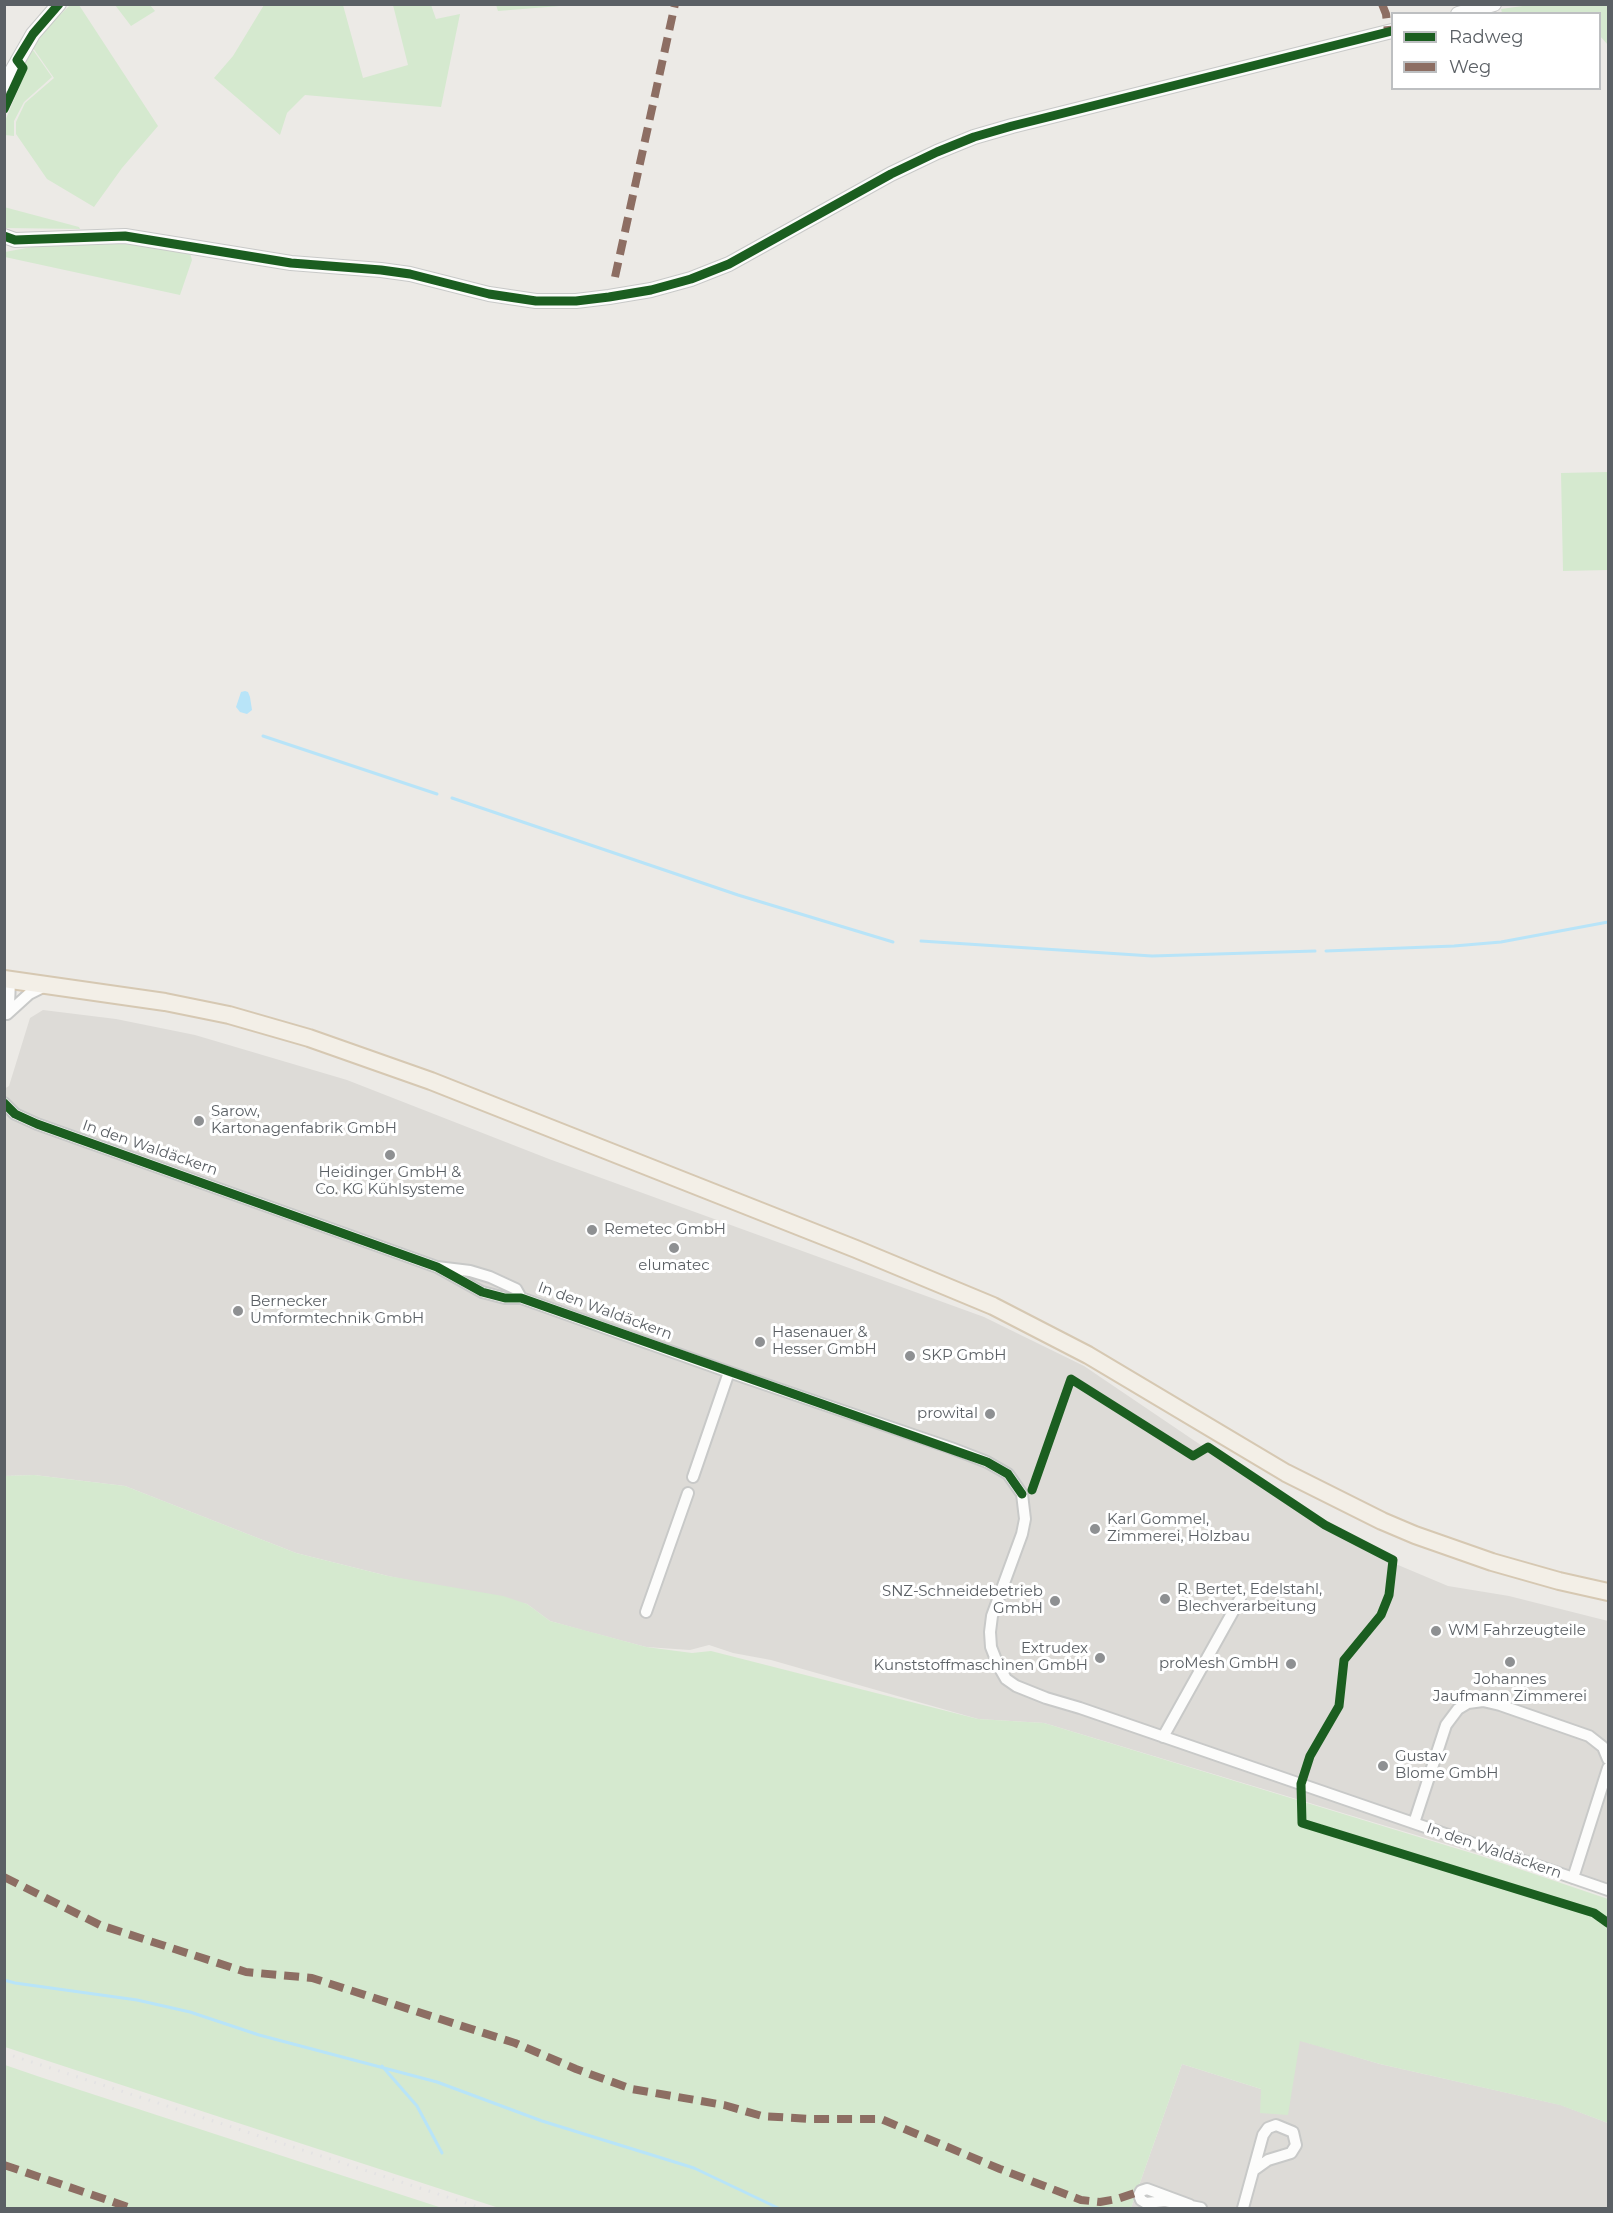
<!DOCTYPE html>
<meta charset="utf-8">
<style>
body{margin:0}
#map{position:relative;width:1613px;height:2213px;overflow:hidden;background:#eceae6;font-family:Montserrat,sans-serif}
canvas{display:block}
.frame{position:absolute;inset:0;border:6px solid #5b6065;pointer-events:none}
.legend{position:absolute;left:1391px;top:12px;width:210px;height:78px;box-sizing:border-box;background:#fff;border:2px solid #bdbfc1;margin:0;padding:8px 10px;list-style:none;font-size:18px;color:#5b6065}
.legend li{display:flex;align-items:center;gap:12px;height:30px}
.legend b{width:30px;border:2px solid #bdbfc1}
</style>
<div id="map">
<canvas width="1613" height="2213"></canvas>
<div class="frame"></div>
<ul class="legend">
<li><b style="height:8px;background:#1b5e20"></b>Radweg</li>
<li><b style="height:8px;background:#8d6e63"></b>Weg</li>
</ul>
</div>
<script>
const context = document.querySelector('canvas').getContext('2d');
context.lineJoin = 'round';
function fillPath(path, color) { context.fillStyle = color; context.fill(path, 'evenodd'); }
const poly = rows => new Path2D(rows.map(r => 'M' + r).join(''));
function stroke(path, color, width, dash) { context.strokeStyle = color; context.lineWidth = width; context.lineCap = dash ? 'butt' : 'round'; context.setLineDash(dash || []); context.stroke(path); }
function label(font, color, halo, rows, align = 'center') {
  context.font = font + ' Montserrat,sans-serif'; context.lineWidth = 6; context.setLineDash([]); context.textBaseline = 'middle'; context.strokeStyle = halo; context.fillStyle = color; for (const [text, x, y, turn = 0] of rows) {
    context.save(); context.translate(x, y); context.rotate((+turn || 0) * Math.PI / 180); context.textAlign = isNaN(turn) ? turn : align; if (halo) context.strokeText(text, 0, 0); context.fillText(text, 0, 0); context.restore();
  }
}
const industrial = poly([
 [43,1010,116,1019,195,1035,347,1080,549,1159,984,1317,1084,1366,1316,1523,1379,1557,1448,1586,1509,1596,1608,1621,1608,1896,1479,1854,1044,1723,978,1719,771,1660,733,1653,709,1645,690,1650,646,1647,582,1630,550,1621,527,1604,388,1576,296,1553,125,1486,34,1475,5,1476,4,1089,9,1086,30,1018],
 [1299,2040,1380,2064,1561,2105,1608,2123,1608,2208,1131,2208,1182,2064,1261,2089]
]);
const green = poly([
 [70,5,79,5,158,126,122,168,94,207,47,179,16,134,16,122,25,103,54,78,33,48,47,28],
 [115,5,150,5,155,11,131,26],
 [264,5,343,5,363,78,408,65,393,5,431,5,436,19,460,14,441,107,305,95,287,113,280,135,214,78,233,56],
 [496,5,496,4,560,5,560,6,498,11],
 [1530,5,1608,5,1608,45,1600,36,1600,14,1502,13,1501,9],
 [33,50,52,77,24,102,14,121,14,136,5,135,5,121,26,71,23,63],
 [4,207,79,227,80,229,5,228],
 [124,241,190,253,192,260,180,295,5,257,5,252,37,246],
 [1608,472,1608,570,1563,571,1561,473],
 [34,1475,125,1486,296,1553,388,1576,503,1596,527,1604,550,1621,646,1647,692,1653,711,1651,978,1719,1044,1723,1478,1855,1608,1899,1608,2123,1560,2105,1380,2064,1300,2041,1288,2115,1260,2113,1261,2089,1182,2064,1131,2208,499,2208,5,2047,4,1476],
 [5,2065,40,2077,442,2208,5,2208]
]);
const water = poly([
 [245,691,248,692,250,697,252,710,247,714,240,712,236,707,241,692]
]);
const stream = poly([
 [263,736,437,794],
 [452,798,738,895,893,942],
 [921,941,1152,956,1315,951],
 [1326,951,1454,946,1501,942,1608,922],
 [4,1980,15,1983,137,2000,190,2012,259,2035,437,2082,542,2121,694,2168,778,2208],
 [382,2066,417,2106,442,2153]
]);
const minor = poly([
 [7,1014,29,994,45,986],
 [7,1014,9,1005,10,980],
 [4,1103,15,1114,37,1124,331,1229,437,1267,470,1271,490,1277,516,1289,521,1298],
 [437,1267,482,1292,505,1298,521,1298,729,1372,951,1448,987,1462,1008,1474,1022,1494,1025,1519,1022,1534,992,1616,990,1632,991,1647,998,1665,1006,1679,1016,1686,1046,1698,1080,1708,1608,1890],
 [693,1477,729,1372],
 [646,1612,688,1493],
 [1163,1737,1240,1599],
 [1414,1823,1446,1725,1458,1709,1468,1703,1483,1701,1500,1705,1589,1736,1603,1747,1608,1759],
 [1573,1878,1608,1768],
 [1190,2205,1147,2189,1141,2191,1139,2195,1141,2200,1146,2203,1165,2201,1201,2208],
 [1243,2208,1263,2135,1268,2128,1276,2125,1293,2132,1296,2145,1291,2153,1268,2160,1254,2170]
]);
const tertiary = poly([
 [1458,14,1494,4],
 [4,85,33,34,59,4],
 [4,236,15,240,125,236,291,263,381,270,410,274,489,294,536,301,576,301,609,297,651,290,691,279,729,264,891,174,937,152,974,137,1012,126,1392,31]
]);
const primary = poly([
 [4,979,165,1002,229,1015,309,1038,431,1081,856,1249,993,1306,1088,1355,1286,1473,1382,1521,1415,1535,1492,1562,1559,1581,1608,1592]
]);
const rail = poly([
 [4,2053,481,2208]
]);
const quiet = poly([
 [1382,4,1386,14,1388,32],
 [615,277,675,4],
 [4,1877,100,1925,246,1972,312,1978,515,2043,576,2069,632,2089,724,2105,762,2116,810,2119,881,2119,1000,2169,1081,2200,1100,2202,1117,2199,1141,2191],
 [4,2165,131,2208]
]);
const cycleway = poly([
 [4,109,23,68,17,60,33,34,59,4],
 [4,236,15,240,125,236,291,263,381,270,410,274,489,294,536,301,576,301,609,297,651,290,691,279,729,264,891,174,937,152,974,137,1012,126,1392,31],
 [4,1103,15,1114,37,1124,437,1267,482,1292,505,1298,521,1298,987,1462,1008,1474,1022,1494],
 [1032,1490,1071,1379,1193,1456,1208,1447,1325,1525,1393,1560,1389,1595,1381,1615,1344,1660,1339,1706,1310,1756,1301,1784,1302,1823,1594,1913,1608,1923]
]);
const markers = [
 [199,1121,6,"#8e9092"],
 [390,1155,6,"#8e9092"],
 [592,1230,6,"#8e9092"],
 [674,1248,6,"#8e9092"],
 [238,1311,6,"#8e9092"],
 [760,1342,6,"#8e9092"],
 [910,1356,6,"#8e9092"],
 [990,1414,6,"#8e9092"],
 [1095,1529,6,"#8e9092"],
 [1165,1599,6,"#8e9092"],
 [1055,1601,6,"#8e9092"],
 [1436,1631,6,"#8e9092"],
 [1100,1658,6,"#8e9092"],
 [1510,1662,6,"#8e9092"],
 [1291,1664,6,"#8e9092"],
 [1383,1766,6,"#8e9092"]
];
const poiNames = [
 ["Sarow,",211,1112],
 ["Kartonagenfabrik GmbH",211,1129],
 ["Heidinger GmbH &",390,1173,"center"],
 ["Co. KG Kühlsysteme",390,1190,"center"],
 ["Remetec GmbH",604,1230],
 ["elumatec",674,1266,"center"],
 ["Bernecker",250,1302],
 ["Umformtechnik GmbH",250,1319],
 ["Hasenauer &",772,1333],
 ["Hesser GmbH",772,1350],
 ["SKP GmbH",922,1356],
 ["prowital",978,1414,"right"],
 ["Karl Gommel,",1107,1520],
 ["Zimmerei, Holzbau",1107,1537],
 ["R. Bertet, Edelstahl,",1177,1590],
 ["Blechverarbeitung",1177,1607],
 ["SNZ-Schneidebetrieb",1043,1592,"right"],
 ["GmbH",1043,1609,"right"],
 ["WM Fahrzeugteile",1448,1631],
 ["Extrudex",1088,1649,"right"],
 ["Kunststoffmaschinen GmbH",1088,1666,"right"],
 ["proMesh GmbH",1279,1664,"right"],
 ["Johannes",1510,1680,"center"],
 ["Jaufmann Zimmerei",1510,1697,"center"],
 ["Gustav",1395,1757],
 ["Blome GmbH",1395,1774]
];
const streetNames = [
 ["In den Waldäckern",150,1148,19],
 ["In den Waldäckern",605,1311,20],
 ["In den Waldäckern",1494,1851,19]
];
fillPath(industrial, '#dddbd7');
fillPath(green, '#d5e9cf');
fillPath(water, '#b8e4f8');
stroke(stream, '#b8e4f8', 3);
stroke(minor, '#c8c9c8', 14);
stroke(tertiary, '#c8c9c8', 16);
stroke(primary, '#d6c8b2', 20);
stroke(minor, '#fcfcfb', 10);
stroke(tertiary, '#fcfcfb', 14);
stroke(primary, '#f3efe7', 16);
stroke(rail, '#e3e2e3', 3, [1.5, 8]);
stroke(quiet, '#8d6e63', 8, [15, 8]);
stroke(cycleway, '#1b5e20', 9);
for (const [x, y, r, color] of markers) { const dot = new Path2D(); dot.arc(x, y, r, 0, 2 * Math.PI); context.fillStyle = color; context.fill(dot); stroke(dot, '#fff', 2); }
label('15px', '#5b6065', '#fff', poiNames, 'left');
label('15px', '#5b6065', '#fff', streetNames);
</script>
